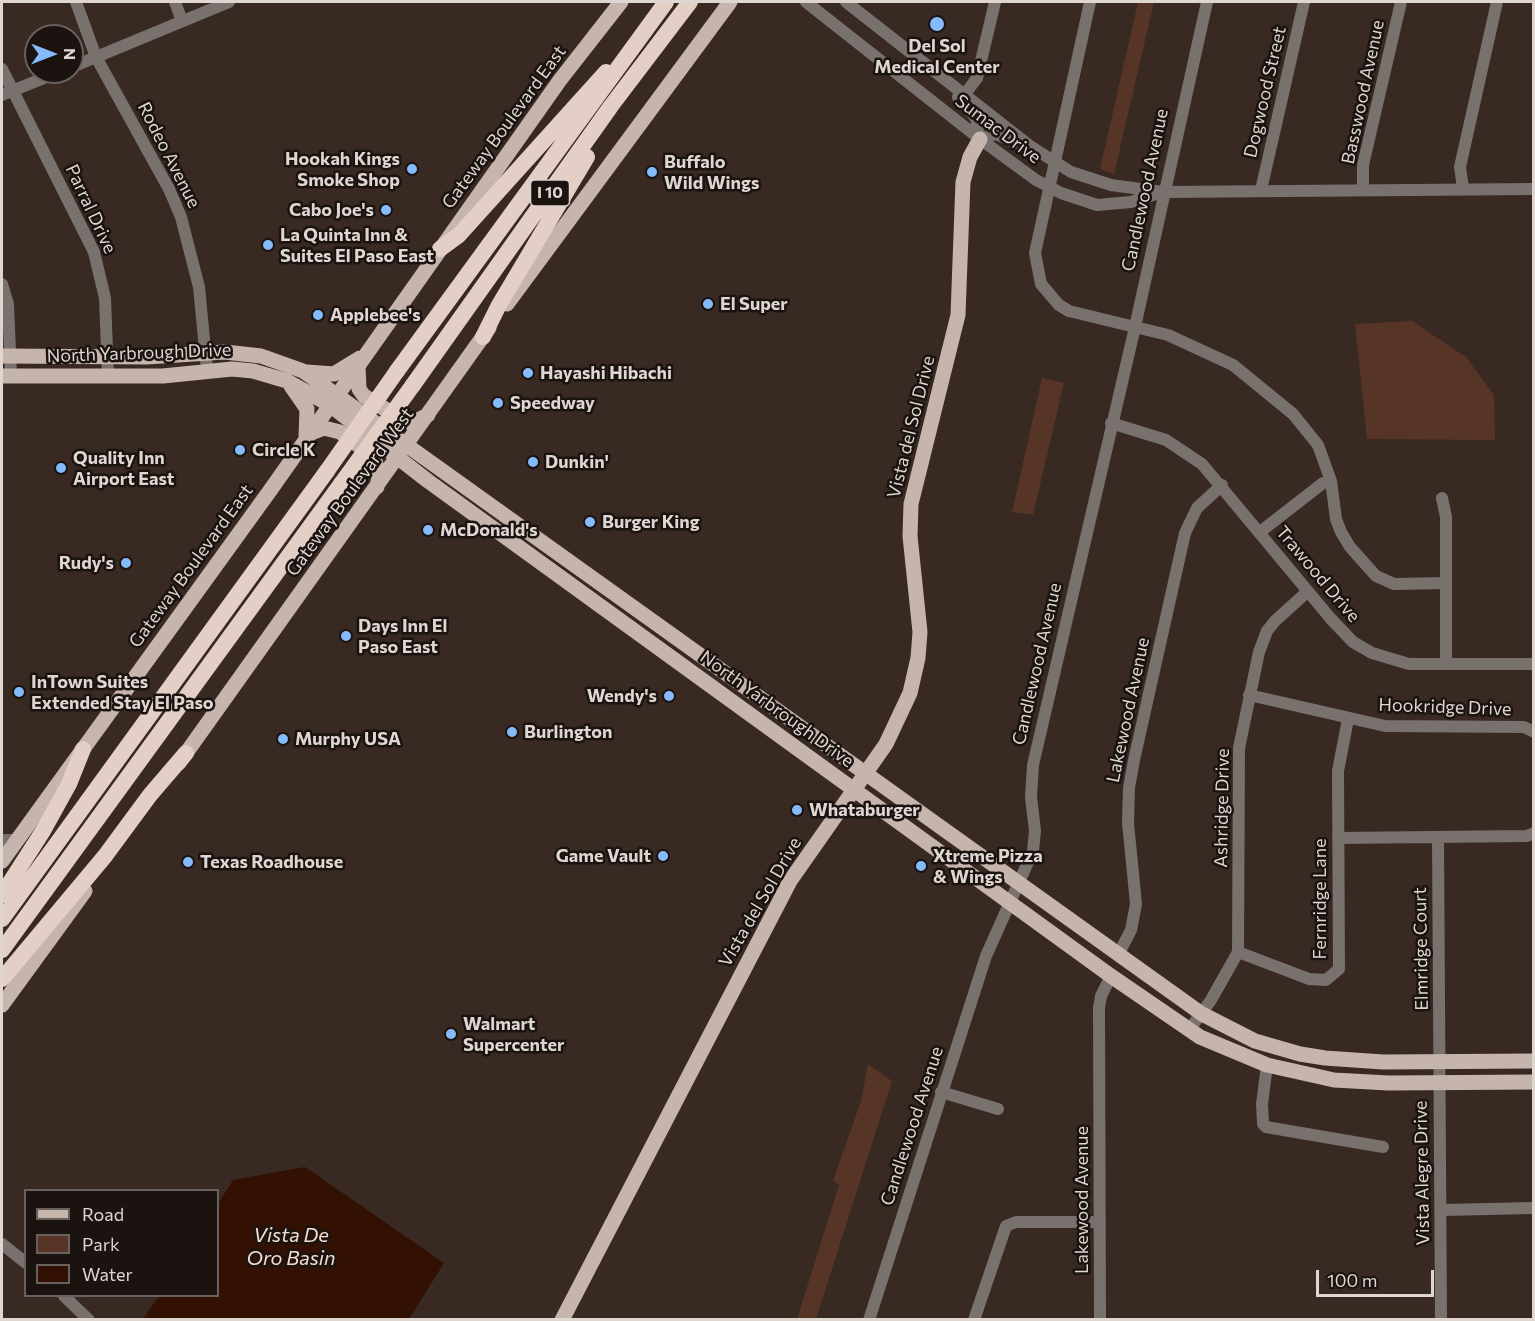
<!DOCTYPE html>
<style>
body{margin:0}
#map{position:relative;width:1535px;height:1321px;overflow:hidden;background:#382922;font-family:Commissioner,sans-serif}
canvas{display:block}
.frame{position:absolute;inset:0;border:3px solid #dfd5d1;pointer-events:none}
.legend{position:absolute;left:24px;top:1189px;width:195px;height:108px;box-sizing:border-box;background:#1a1310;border:2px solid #69615d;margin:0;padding:8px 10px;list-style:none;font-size:18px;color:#dfd5d1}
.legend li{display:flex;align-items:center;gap:12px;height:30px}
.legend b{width:30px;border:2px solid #69615d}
.north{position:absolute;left:24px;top:24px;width:60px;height:60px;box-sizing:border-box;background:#1a1310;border:2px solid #69615d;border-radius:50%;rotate:90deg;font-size:16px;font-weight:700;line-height:24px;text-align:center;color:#dfd5d1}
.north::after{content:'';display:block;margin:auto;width:21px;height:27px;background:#85bbfb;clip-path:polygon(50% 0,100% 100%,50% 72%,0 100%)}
.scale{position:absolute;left:1316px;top:1270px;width:118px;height:27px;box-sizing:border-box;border:3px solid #dfd5d1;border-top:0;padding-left:8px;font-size:18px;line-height:21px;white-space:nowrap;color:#dfd5d1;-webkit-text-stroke:4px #1a1310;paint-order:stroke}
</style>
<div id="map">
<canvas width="1535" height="1321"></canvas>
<div class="frame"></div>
<ul class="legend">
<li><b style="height:8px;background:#c5b5ad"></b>Road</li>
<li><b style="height:16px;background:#573526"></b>Park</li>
<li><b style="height:16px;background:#321102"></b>Water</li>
</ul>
<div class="north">N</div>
<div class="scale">100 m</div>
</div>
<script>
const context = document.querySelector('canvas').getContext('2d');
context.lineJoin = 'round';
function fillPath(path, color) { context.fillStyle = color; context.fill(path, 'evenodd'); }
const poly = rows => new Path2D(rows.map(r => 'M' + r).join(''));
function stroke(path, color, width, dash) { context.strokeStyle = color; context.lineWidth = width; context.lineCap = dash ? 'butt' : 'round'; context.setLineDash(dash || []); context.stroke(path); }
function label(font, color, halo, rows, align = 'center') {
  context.font = font + ' Commissioner,sans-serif'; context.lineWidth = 5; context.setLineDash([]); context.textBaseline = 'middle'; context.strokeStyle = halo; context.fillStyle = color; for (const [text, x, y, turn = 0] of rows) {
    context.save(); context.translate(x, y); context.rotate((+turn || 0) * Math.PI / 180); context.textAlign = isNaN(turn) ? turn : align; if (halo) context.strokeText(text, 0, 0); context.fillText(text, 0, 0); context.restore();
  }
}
const green = poly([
 [1138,2,1154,2,1114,174,1100,169],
 [1412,321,1466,357,1494,395,1495,440,1367,439,1355,324],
 [1042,378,1064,383,1033,515,1012,512],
 [868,1064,892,1081,816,1319,797,1319,839,1185,833,1181,861,1101]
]);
const water = poly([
 [305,1167,444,1263,409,1319,143,1319,159,1296,218,1296,218,1204,233,1180]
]);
const minor = poly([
 [76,2,96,57,169,189,181,217,199,287,207,370],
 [175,2,182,21],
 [806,2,980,139,1036,180,1061,193,1097,205,1131,202,1159,193],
 [846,2,1030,146,1071,172,1111,185,1163,192,1534,189],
 [1090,2,1035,253,1041,284,1059,305,1069,311,1168,335,1233,365,1293,414,1318,445,1331,481,1336,519,1341,532,1350,547,1376,576,1394,584,1446,583],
 [72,67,229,2],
 [2,69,94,252,105,298,108,376],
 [965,94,977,78,995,2],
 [2,95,59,72],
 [958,97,976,118,980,139],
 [980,139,996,134,1023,146],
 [1463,188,1460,167,1497,2],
 [1261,190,1304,2],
 [1363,190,1363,165,1401,2],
 [2,284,8,304,11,376],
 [1111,423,1166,440,1202,464,1331,619,1353,642,1372,653,1409,664,1534,664],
 [1442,498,1446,517,1446,664],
 [1260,532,1323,483,1331,481],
 [1249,695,1385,726,1524,727,1534,732],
 [1438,837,1441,1320],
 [1338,838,1527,836,1534,833],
 [2,840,17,840],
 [1238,952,1309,979,1326,980,1339,969,1338,771,1348,719],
 [1118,955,1131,930,1136,904,1128,823,1129,788,1134,760,1185,533,1197,508,1222,485],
 [1189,1030,1211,1000,1238,952,1239,748,1259,652,1267,631,1275,621,1307,592],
 [1267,1065,1262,1104,1263,1124,1266,1127,1383,1147],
 [941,1092,998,1109],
 [1441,1210,1534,1208],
 [2,1244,26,1263],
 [64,1296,89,1320],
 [869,1320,986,956,1033,851,1035,831,1031,797,1033,765,1135,327,1207,2],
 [974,1320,1006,1226,1016,1222,1100,1222],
 [1100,1320,1099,1008,1101,996,1111,976]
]);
const major = poly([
 [507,304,730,2],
 [2,356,146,357,225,352,261,356,303,371,1202,1014,1255,1041,1300,1054,1325,1058,1383,1062,1534,1061],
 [358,366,359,389,364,396,406,422,414,422,428,415],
 [307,372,334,374,360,358],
 [2,376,163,376,232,369,253,371,287,381,330,405,428,481,1111,976,1200,1037,1267,1065,1334,1080,1388,1083,1534,1082],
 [291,386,307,409,306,437],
 [311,433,324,428,340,432,374,457,379,476,377,487],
 [179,763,489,328],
 [2,861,269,492,560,80,621,2],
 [2,1005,85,891],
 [562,1320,790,881,886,744,910,693,918,658,920,632,910,536,911,504,958,315,963,182,970,157,980,139]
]);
const highway = poly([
 [440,249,459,235,606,72],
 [483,337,499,305,587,157],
 [397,371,666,2],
 [413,385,611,106,690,2],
 [2,895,43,831,69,784,83,749],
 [2,919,327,471],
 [2,950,341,484],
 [2,979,105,856,150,795,186,753]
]);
const highwayBridge = poly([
 [327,471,397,371],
 [341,484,413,385]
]);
const markers = [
 [937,24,8,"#85bbfb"],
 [412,169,6,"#85bbfb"],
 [652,172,6,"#85bbfb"],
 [386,210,6,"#85bbfb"],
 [268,245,6,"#85bbfb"],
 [708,304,6,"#85bbfb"],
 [318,315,6,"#85bbfb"],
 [528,373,6,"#85bbfb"],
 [498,403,6,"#85bbfb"],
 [240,450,6,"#85bbfb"],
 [533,462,6,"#85bbfb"],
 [61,468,6,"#85bbfb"],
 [590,522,6,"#85bbfb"],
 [428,530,6,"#85bbfb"],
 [126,563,6,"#85bbfb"],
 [346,636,6,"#85bbfb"],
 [19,692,6,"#85bbfb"],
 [669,696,6,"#85bbfb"],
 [512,732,6,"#85bbfb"],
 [283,739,6,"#85bbfb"],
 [797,810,6,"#85bbfb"],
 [663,856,6,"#85bbfb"],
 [188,862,6,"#85bbfb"],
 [921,866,6,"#85bbfb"],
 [451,1034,6,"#85bbfb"]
];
const shields = [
 [550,193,39]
];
const shieldNames = [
 ["I 10",550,193]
];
const poiNames = [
 ["Del Sol",937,46,"center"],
 ["Medical Center",937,67,"center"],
 ["Hookah Kings",400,159,"right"],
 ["Smoke Shop",400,180,"right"],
 ["Buffalo",664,162],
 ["Wild Wings",664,183],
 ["Cabo Joe's",374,210,"right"],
 ["La Quinta Inn &",280,235],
 ["Suites El Paso East",280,256],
 ["El Super",720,304],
 ["Applebee's",330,315],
 ["Hayashi Hibachi",540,373],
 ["Speedway",510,403],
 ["Circle K",252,450],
 ["Quality Inn",73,458],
 ["Airport East",73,479],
 ["Dunkin'",545,462],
 ["Burger King",602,522],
 ["McDonald's",440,530],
 ["Rudy's",114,563,"right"],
 ["Days Inn El",358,626],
 ["Paso East",358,647],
 ["InTown Suites",31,682],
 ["Extended Stay El Paso",31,703],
 ["Wendy's",657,696,"right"],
 ["Burlington",524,732],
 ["Murphy USA",295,739],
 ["Whataburger",809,810],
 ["Game Vault",651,856,"right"],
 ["Xtreme Pizza",933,856],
 ["& Wings",933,877],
 ["Texas Roadhouse",200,862],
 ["Walmart",463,1024],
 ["Supercenter",463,1045]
];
const streetNames = [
 ["Dogwood Street",1265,92,-77],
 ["Basswood Avenue",1363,92,-78],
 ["Gateway Boulevard East",504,127,-54],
 ["Sumac Drive",998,129,37],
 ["Rodeo Avenue",169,155,63],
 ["Candlewood Avenue",1145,190,-78],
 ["Parral Drive",91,209,65],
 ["North Yarbrough Drive",139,353,-2],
 ["Vista del Sol Drive",911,427,-76],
 ["Gateway Boulevard West",350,492,-54],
 ["Gateway Boulevard East",191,566,-54],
 ["Trawood Drive",1318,574,50],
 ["Candlewood Avenue",1037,664,-77],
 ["Hookridge Drive",1445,707,2],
 ["North Yarbrough Drive",777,709,36],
 ["Lakewood Avenue",1128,710,-78],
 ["Ashridge Drive",1222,808,-89],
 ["Fernridge Lane",1320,899,-90],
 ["Vista del Sol Drive",760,902,-60],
 ["Elmridge Court",1421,949,-91],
 ["Candlewood Avenue",912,1126,-72],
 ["Vista Alegre Drive",1422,1173,-91],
 ["Lakewood Avenue",1082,1200,-90]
];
const waterNames = [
 ["Vista De",291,1235],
 ["Oro Basin",291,1258]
];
fillPath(green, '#573526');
fillPath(water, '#321102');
stroke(minor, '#79716d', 12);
stroke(major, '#c5b5ad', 15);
stroke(highway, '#e4cfc6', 16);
stroke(highwayBridge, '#e4cfc6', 16);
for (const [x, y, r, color] of markers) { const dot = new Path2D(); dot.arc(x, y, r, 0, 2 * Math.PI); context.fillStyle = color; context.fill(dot); stroke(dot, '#1a1310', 2); }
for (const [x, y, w] of shields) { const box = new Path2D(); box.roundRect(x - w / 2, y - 13, w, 26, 4.5); context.fillStyle = '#1a1310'; context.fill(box); stroke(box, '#dfd5d1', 1.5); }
label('bold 16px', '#dfd5d1', null, shieldNames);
label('bold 18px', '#dfd5d1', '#1a1310', poiNames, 'left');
label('18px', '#dfd5d1', '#1a1310', streetNames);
label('italic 20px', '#f8dbcf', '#1a1310', waterNames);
</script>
